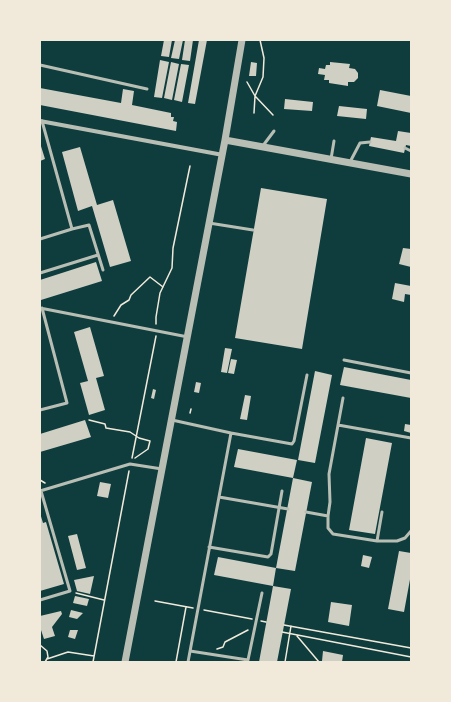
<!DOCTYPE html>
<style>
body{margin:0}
#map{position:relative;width:451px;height:702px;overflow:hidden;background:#0f3d3e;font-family:"PT Sans",sans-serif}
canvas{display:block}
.frame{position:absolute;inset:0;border:41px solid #f1e9da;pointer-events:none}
</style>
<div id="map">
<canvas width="451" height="702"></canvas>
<div class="frame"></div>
</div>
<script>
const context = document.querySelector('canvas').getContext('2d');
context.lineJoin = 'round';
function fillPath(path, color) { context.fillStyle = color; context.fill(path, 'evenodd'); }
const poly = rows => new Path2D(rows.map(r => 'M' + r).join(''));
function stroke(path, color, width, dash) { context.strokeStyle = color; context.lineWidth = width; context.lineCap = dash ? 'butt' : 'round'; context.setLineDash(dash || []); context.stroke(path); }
const building = poly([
 [164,40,172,40,169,57,161,56],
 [175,40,183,40,179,59,171,58],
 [185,40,193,40,190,61,182,60],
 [199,40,207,40,195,104,188,103],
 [160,60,169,62,162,98,154,97],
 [171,62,179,64,172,100,164,98],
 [251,62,257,63,256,76,249,76],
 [330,62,350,64,349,68,355,69,358,73,358,78,354,82,348,82,348,86,329,83,329,80,324,80,325,75,318,74,319,68,325,69,326,65,330,65],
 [181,64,189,65,182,102,174,100],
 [40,88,121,103,123,89,134,91,132,105,171,113,171,117,174,117,173,121,177,122,176,131,40,105],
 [380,90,411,96,411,113,377,106],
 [285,99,313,102,312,111,284,109],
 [339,106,367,109,366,119,337,116],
 [398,131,411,133,411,146,406,145,404,153,369,146,371,137,396,141],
 [40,143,45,159,40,161],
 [80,147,97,205,113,200,131,261,110,267,92,206,78,211,62,152],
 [261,188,327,199,302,349,235,338],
 [403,248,411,249,411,267,399,264],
 [96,262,102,281,41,300,40,280],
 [395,283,411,286,411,295,405,294,404,302,392,299],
 [90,327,104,376,96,378,105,410,89,415,80,383,88,381,74,332],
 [225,348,232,349,227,373,221,372],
 [231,359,237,360,234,374,228,373],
 [344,367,411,380,411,398,340,385],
 [315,371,332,375,315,463,298,460],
 [196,382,201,383,199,393,194,392],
 [153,389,156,390,154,399,151,398],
 [245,395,251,396,247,420,240,419],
 [85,420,91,437,40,452,40,434],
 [405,424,411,425,411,433,404,431],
 [366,438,392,443,375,534,349,530],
 [238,449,297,460,293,478,234,467],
 [293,478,312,482,295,571,276,568],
 [100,482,111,484,108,498,97,496],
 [40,513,43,523,46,522,64,584,40,591],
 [77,534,86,568,77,570,68,536],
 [399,551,411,553,411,574,404,612,388,609],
 [363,555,372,557,369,568,361,566],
 [218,557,276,568,273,586,214,575],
 [94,576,90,594,77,591,74,580],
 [273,586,291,589,277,662,259,662],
 [75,596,89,599,87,606,73,603],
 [331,602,352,605,349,626,328,622],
 [71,610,83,613,77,619,69,617],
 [61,611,62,614,52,627,55,636,44,639,40,627,40,616],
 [70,630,78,630,75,639,68,637],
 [323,651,343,655,342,662,322,661]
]);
const path = poly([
 [247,82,255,96,273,115],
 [254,113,255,96,263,77,264,58,260,40],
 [114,316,121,305,129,300,131,295,150,277,163,287],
 [156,324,156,317,160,293,172,268,173,248,190,166],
 [190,413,191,409],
 [89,420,105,424,106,428,130,432,139,438,150,441,148,449,135,458],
 [132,458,156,336],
 [40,480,45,483],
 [76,593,104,600],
 [155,601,193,608],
 [204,610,252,619],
 [261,621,266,622],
 [284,625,411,648],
 [282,632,411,657],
 [297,636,319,662],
 [40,645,47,651,48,657,45,662],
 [217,649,223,647,225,642,248,630],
 [47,659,68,652,94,656],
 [93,662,129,471],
 [176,662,186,607],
 [285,662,291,626]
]);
const service = poly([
 [40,65,147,89],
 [42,121,72,229,89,225,103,270],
 [262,147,274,131],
 [405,148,411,151],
 [331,159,334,141],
 [350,162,360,143,370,142],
 [209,223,253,230],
 [40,239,72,229],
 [40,273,98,255],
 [40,308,188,337],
 [344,360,411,373],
 [40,410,67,403,42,308],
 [172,420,231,433,188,662],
 [338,425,411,438],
 [231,433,292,444,294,441,307,375],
 [40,491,130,464,162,469],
 [219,497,288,509],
 [306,512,328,516,330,502,329,474,343,398],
 [328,516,328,528,333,534,377,541,382,512],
 [377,541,397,541,405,538,411,531],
 [209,547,268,557,271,554,282,491],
 [40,600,70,591,41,491],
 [190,651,248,660,262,593]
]);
const minor = poly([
 [40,121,223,155]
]);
const tertiary = poly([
 [225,140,411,174],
 [125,662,225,140,242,40]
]);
fillPath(building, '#cfcfc3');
stroke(path, '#f1e9da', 1.5);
stroke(service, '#b8beb3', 3);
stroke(minor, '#b8beb3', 4);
stroke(tertiary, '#b8beb3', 7);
</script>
